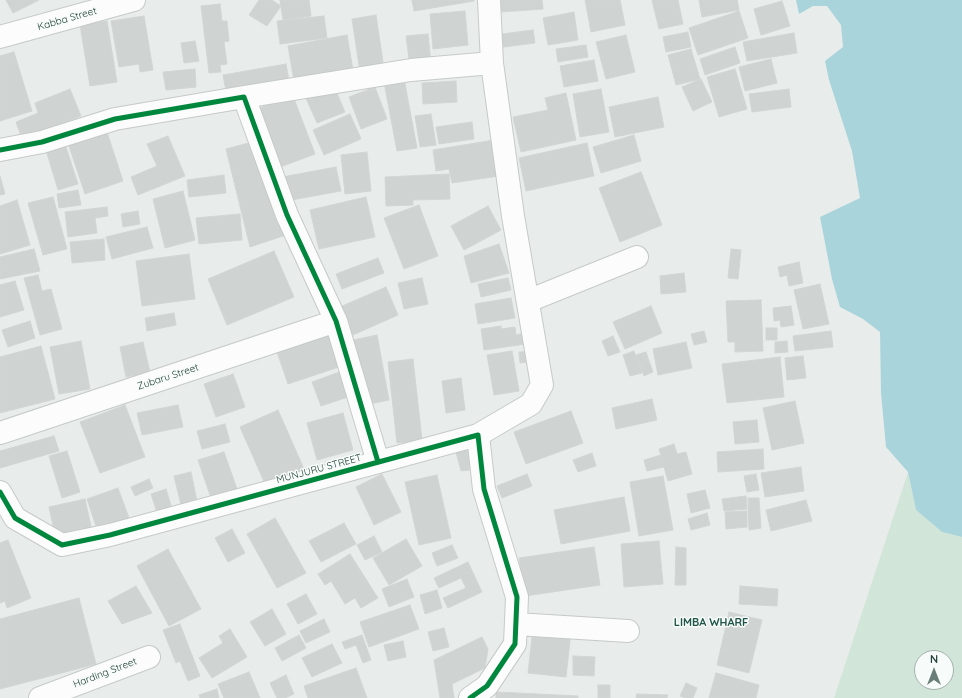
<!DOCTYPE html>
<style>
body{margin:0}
#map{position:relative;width:962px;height:698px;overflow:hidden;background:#e8edeb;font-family:Quicksand,sans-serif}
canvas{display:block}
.north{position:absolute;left:914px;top:650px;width:40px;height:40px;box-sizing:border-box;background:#f7fbf9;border:1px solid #a3b1ad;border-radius:50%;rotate:0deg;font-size:11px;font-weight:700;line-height:16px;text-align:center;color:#24423a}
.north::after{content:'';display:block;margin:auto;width:14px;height:18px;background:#697e78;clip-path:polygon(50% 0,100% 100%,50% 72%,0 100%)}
</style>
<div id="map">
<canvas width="962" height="698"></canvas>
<div class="north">N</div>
</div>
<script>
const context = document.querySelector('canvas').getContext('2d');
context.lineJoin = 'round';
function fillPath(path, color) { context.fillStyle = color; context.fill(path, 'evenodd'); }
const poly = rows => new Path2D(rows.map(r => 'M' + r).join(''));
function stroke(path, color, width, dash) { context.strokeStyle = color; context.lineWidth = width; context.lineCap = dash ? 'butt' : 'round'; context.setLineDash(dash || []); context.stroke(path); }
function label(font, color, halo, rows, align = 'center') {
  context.font = font + ' Quicksand,sans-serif'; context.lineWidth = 3; context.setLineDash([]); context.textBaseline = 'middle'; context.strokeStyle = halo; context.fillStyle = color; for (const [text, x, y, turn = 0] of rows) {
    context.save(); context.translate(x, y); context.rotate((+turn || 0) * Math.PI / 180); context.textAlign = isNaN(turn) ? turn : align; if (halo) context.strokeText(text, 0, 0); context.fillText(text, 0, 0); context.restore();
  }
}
const green = poly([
 [908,472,916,510,942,532,962,537,962,698,834,698],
 [922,658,946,658,946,682,922,682]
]);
const water = poly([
 [796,0,962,0,962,537,942,532,916,510,908,472,886,447,881,393,880,332,863,319,840,307,832,279,820,217,860,198,852,151,829,80,825,61,843,47,841,25,827,6,813,6,799,14]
]);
const building = poly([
 [6,0,39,0,13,13,6,0],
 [259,0,272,0,281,6,267,26,249,15,259,0],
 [280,0,309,0,311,16,283,20,280,0],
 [412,0,474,0,474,1,414,11,412,0],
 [500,0,542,0,543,9,501,12,500,0],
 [585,0,620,0,625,25,591,32,585,0],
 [652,0,678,0,683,24,659,29,652,0],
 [699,0,737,0,739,10,702,17,699,0],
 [782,1,790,26,761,35,754,9,782,1],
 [220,4,222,21,227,21,229,41,224,42,227,64,220,65,221,72,209,73,201,6,220,4],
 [465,11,468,45,433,49,430,14,465,11],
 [739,11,748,38,698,55,689,28,739,11],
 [574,12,578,40,548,45,543,18,574,12],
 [376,15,384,69,360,72,352,19,376,15],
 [144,16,153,70,140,72,139,64,119,67,111,21,144,16],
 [324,16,327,38,280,44,277,21,324,16],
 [107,21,117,82,90,86,80,25,107,21],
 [533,30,535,43,496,48,494,35,533,30],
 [688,32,691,47,666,52,663,37,688,32],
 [794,33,797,53,747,61,743,42,794,33],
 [428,34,431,64,410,66,406,36,428,34],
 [347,35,353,70,294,81,288,46,347,35],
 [626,35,635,72,606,79,596,42,626,35],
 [195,41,199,61,184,63,181,43,195,41],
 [586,45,588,57,558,62,556,49,586,45],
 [735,47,740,63,705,75,700,59,735,47],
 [691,49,700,79,676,85,668,55,691,49],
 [14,52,32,111,0,121,0,56,14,52],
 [771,59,777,83,745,91,739,67,771,59],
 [594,60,598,81,564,87,560,66,594,60],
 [286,64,290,86,227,96,223,75,286,64],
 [195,69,196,87,166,90,163,72,195,69],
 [735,69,747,109,719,117,707,77,735,69],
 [403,73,417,148,397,151,383,77,403,73],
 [701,79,712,102,693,111,682,87,701,79],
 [456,81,457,102,423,104,422,83,456,81],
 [333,84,345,112,317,123,305,96,333,84],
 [375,87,387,119,361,129,349,97,375,87],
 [70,89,81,116,22,139,16,122,38,113,35,103,70,89],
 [601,89,609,132,580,137,573,94,601,89],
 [789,89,791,107,752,112,749,94,789,89],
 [566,93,576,140,521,152,513,117,548,110,545,98,566,93],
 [293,96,315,154,275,169,254,110,293,96],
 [658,97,664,127,615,137,609,107,658,97],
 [350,114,361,139,324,155,313,130,350,114],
 [431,114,436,145,420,147,415,116,431,114],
 [472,122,474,139,439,144,436,127,472,122],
 [105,126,123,181,85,194,66,137,105,126],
 [634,135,641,161,601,173,593,147,634,135],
 [168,136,185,176,138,195,131,177,157,166,147,144,168,136],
 [494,140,499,176,452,183,449,169,436,171,433,150,494,140],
 [256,141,286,235,250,247,226,149,256,141],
 [587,143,594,176,526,191,519,158,587,143],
 [65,144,78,184,58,190,46,150,65,144],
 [367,152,371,191,345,194,341,155,367,152],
 [336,167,341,191,286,201,282,177,336,167],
 [641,172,662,225,620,242,599,188,641,172],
 [449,174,450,199,413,200,413,205,386,206,385,177,449,174],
 [224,175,226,193,189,197,187,180,224,175],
 [0,176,5,194,0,195,0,176],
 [78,190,81,205,59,208,57,194,78,190],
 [183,191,195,240,165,248,153,199,183,191],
 [53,197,67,249,43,255,28,203,53,197],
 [366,197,375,237,319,249,310,210,366,197],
 [17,200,30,245,0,254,0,206,17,200],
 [419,205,438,256,404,269,384,218,419,205],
 [488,206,501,230,464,250,451,226,488,206],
 [107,207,108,216,95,218,97,233,68,237,65,212,107,207],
 [138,211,140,224,123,227,121,214,138,211],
 [240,214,242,240,199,244,196,218,240,214],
 [147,227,153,248,112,259,106,237,147,227],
 [104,239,105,260,72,263,70,242,104,239],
 [499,244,509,273,471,283,464,256,499,244],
 [34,249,40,271,0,279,0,257,34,249],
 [731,249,741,250,738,279,728,278,731,249],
 [274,251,294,297,227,325,208,279,274,251],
 [189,254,195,299,142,306,136,261,189,254],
 [378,258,384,273,342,289,336,274,378,258],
 [799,262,803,283,789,286,787,275,780,277,778,267,799,262],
 [684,273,686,292,661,294,660,276,684,273],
 [38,275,42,291,51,289,62,329,40,335,24,278,38,275],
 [422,278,428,304,404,309,398,283,422,278],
 [508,278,511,290,481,297,478,284,508,278],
 [15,281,24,310,0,317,0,285,15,281],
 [820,284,829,324,803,329,794,290,820,284],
 [386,287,398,315,353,335,340,307,386,287],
 [511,298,515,318,478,324,475,304,511,298],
 [761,300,763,351,735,352,735,342,728,342,726,301,761,300],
 [651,306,662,333,625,349,613,322,651,306],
 [791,306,794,325,781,327,780,320,774,321,773,308,791,306],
 [174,313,176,325,147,331,145,318,174,313],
 [30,321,35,338,8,347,2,330,30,321],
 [501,326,501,329,515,327,516,335,525,333,526,344,484,350,481,329,501,326],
 [766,328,777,328,777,340,766,340,766,328],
 [704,331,707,342,694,345,691,334,704,331],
 [831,331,833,347,795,351,793,336,831,331],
 [332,334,342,366,288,384,277,352,332,334],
 [377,335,389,400,365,405,353,340,377,335],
 [613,336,620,352,608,356,602,341,613,336],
 [81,341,90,389,59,394,50,347,81,341],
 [787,341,788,352,775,353,775,342,787,341],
 [143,342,150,372,126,377,120,347,143,342],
 [686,342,692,368,658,375,653,349,686,342],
 [41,346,55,399,0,413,0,357,41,346],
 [512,351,519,391,494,395,487,355,512,351],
 [533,351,535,361,520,363,519,352,533,351],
 [634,351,642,373,630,376,623,355,634,351],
 [646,352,653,372,644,376,636,355,646,352],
 [803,356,806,378,787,380,785,358,803,356],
 [780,357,784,397,727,403,722,364,780,357],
 [413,359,422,440,397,443,388,362,413,359],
 [345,370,354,395,321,406,312,382,345,370],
 [233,374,245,407,216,417,204,384,233,374],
 [461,378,465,410,446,413,442,381,461,378],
 [652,399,657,420,616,429,612,408,652,399],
 [795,401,804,443,772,450,763,408,795,401],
 [125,405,145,457,100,473,80,422,125,405],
 [178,405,183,427,142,435,137,413,178,405],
 [278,410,304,469,266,486,240,427,278,410],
 [571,411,583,443,526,464,514,432,571,411],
 [343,413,353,450,317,460,307,423,343,413],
 [757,420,759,442,735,444,733,422,757,420],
 [225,424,230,442,202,449,197,431,225,424],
 [54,436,59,451,0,468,0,451,54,436],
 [674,444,677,454,686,452,692,474,668,481,664,467,647,471,644,460,661,455,659,449,674,444],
 [763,449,764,469,718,472,717,452,763,449],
 [467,450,470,470,461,471,456,452,467,450],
 [67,451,80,492,62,498,49,456,67,451],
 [224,452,237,489,211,498,198,460,224,452],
 [592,453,596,466,578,472,573,460,592,453],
 [801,467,804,491,765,497,761,473,801,467],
 [191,472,197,501,181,505,174,476,191,472],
 [382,474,401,512,374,525,356,487,382,474],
 [527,474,532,486,502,498,497,486,527,474],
 [756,474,759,490,747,492,744,476,756,474],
 [437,475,451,538,419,545,405,482,437,475],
 [663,476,673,530,639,536,630,482,663,476],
 [149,479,153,488,135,496,131,487,149,479],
 [118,488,129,518,97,529,87,499,118,488],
 [166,489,174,515,159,519,151,494,166,489],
 [705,490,710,508,691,513,687,494,705,490],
 [746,496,747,509,724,511,722,499,746,496],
 [624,497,630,531,561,544,554,510,624,497],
 [748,498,759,498,761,528,749,530,748,498],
 [85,499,92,531,56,539,49,507,85,499],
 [806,500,812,521,771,531,766,510,806,500],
 [747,511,747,527,726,529,725,512,747,511],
 [707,513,710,525,691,530,688,519,707,513],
 [275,518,306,573,277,588,247,534,275,518],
 [344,523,356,544,321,562,309,541,344,523],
 [232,529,245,553,228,562,215,538,232,529],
 [374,536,382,552,365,560,357,545,374,536],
 [406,539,422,566,389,585,373,558,406,539],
 [8,540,31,598,7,608,5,601,0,603,0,543,8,540],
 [659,541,663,584,624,587,621,544,659,541],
 [452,545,458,558,437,566,432,553,452,545],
 [594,547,600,585,525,596,519,558,594,547],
 [676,547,686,548,686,585,675,585,676,547],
 [168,549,201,609,169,626,137,566,168,549],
 [350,554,378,598,361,608,355,598,345,604,331,581,325,585,318,574,350,554],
 [468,562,482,592,448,608,443,598,466,588,461,578,439,588,434,578,468,562],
 [407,579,414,597,389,607,382,589,407,579],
 [136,586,152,613,122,624,108,601,136,586],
 [740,586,778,589,777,606,739,604,740,586],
 [437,590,442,608,425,614,420,595,437,590],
 [306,594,317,614,298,624,287,604,306,594],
 [79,598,96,664,0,689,0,619,79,598],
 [410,605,419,629,369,647,360,622,410,605],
 [272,609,286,634,265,646,250,622,272,609],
 [729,612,762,620,749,673,717,665,729,612],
 [324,619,330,632,306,643,300,631,324,619],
 [180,624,200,676,188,681,180,661,176,663,163,630,180,624],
 [444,628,449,647,433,651,428,632,444,628],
 [533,628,571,632,566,677,528,673,533,628],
 [230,629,247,657,212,678,199,658,223,643,219,636,230,629],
 [299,635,306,648,282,661,275,648,299,635],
 [362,635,371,660,363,663,356,645,345,649,342,642,362,635],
 [482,637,488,649,485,668,452,684,454,698,440,698,434,660,482,637],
 [403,641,406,657,388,661,384,645,403,641],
 [332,644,342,663,312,677,302,658,332,644],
 [573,656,595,657,594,676,573,675,573,656],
 [356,668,367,698,308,698,304,686,356,668],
 [249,672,260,698,224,698,218,684,249,672],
 [716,673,759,685,756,698,709,698,716,673],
 [286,675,294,694,285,698,277,698,270,683,286,675],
 [686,683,697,688,693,698,685,698,680,696,686,683],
 [598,685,610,685,610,698,598,698,598,685],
 [217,689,219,698,200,698,199,695,217,689],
 [496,692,578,696,578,698,496,698,496,692],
 [637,694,668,695,667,698,636,698,637,694]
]);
const minor = poly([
 [0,37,134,0],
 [244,97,411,70,492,63],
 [0,150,42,142,115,119,244,97,287,215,336,321,378,462],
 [528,301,637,257],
 [0,433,336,321],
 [478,435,531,404,542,385,513,216,492,63,489,0],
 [0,492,15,518,62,545,110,535,478,435,484,489,517,597,515,644,487,686,470,698],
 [516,624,628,631],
 [40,698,149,657]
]);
const cycleway = poly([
 [0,150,42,142,115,119,244,97,287,215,336,321,378,462],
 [0,492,15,518,62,545,110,535,478,435,484,489,517,597,515,644,487,686,470,698]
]);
const streetNames = [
 ["Kabba Street",67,19,-16],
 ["Zubaru Street",168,377,-18],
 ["MUNJURU STREET",319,469,-15],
 ["Harding Street",105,673,-21]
];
const neighbourhoodNames = [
 ["LIMBA WHARF",711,623]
];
fillPath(green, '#d1e6d8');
fillPath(water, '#a9d4db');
fillPath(building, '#cfd4d2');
stroke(building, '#d1d6d4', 1);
stroke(minor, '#c5cac8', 24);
stroke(minor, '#fcfcfc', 22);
stroke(cycleway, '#00873e', 5);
label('10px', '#24423a', '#f7fbf9', streetNames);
label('bold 11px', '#1f5548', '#f7fbf9', neighbourhoodNames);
</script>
